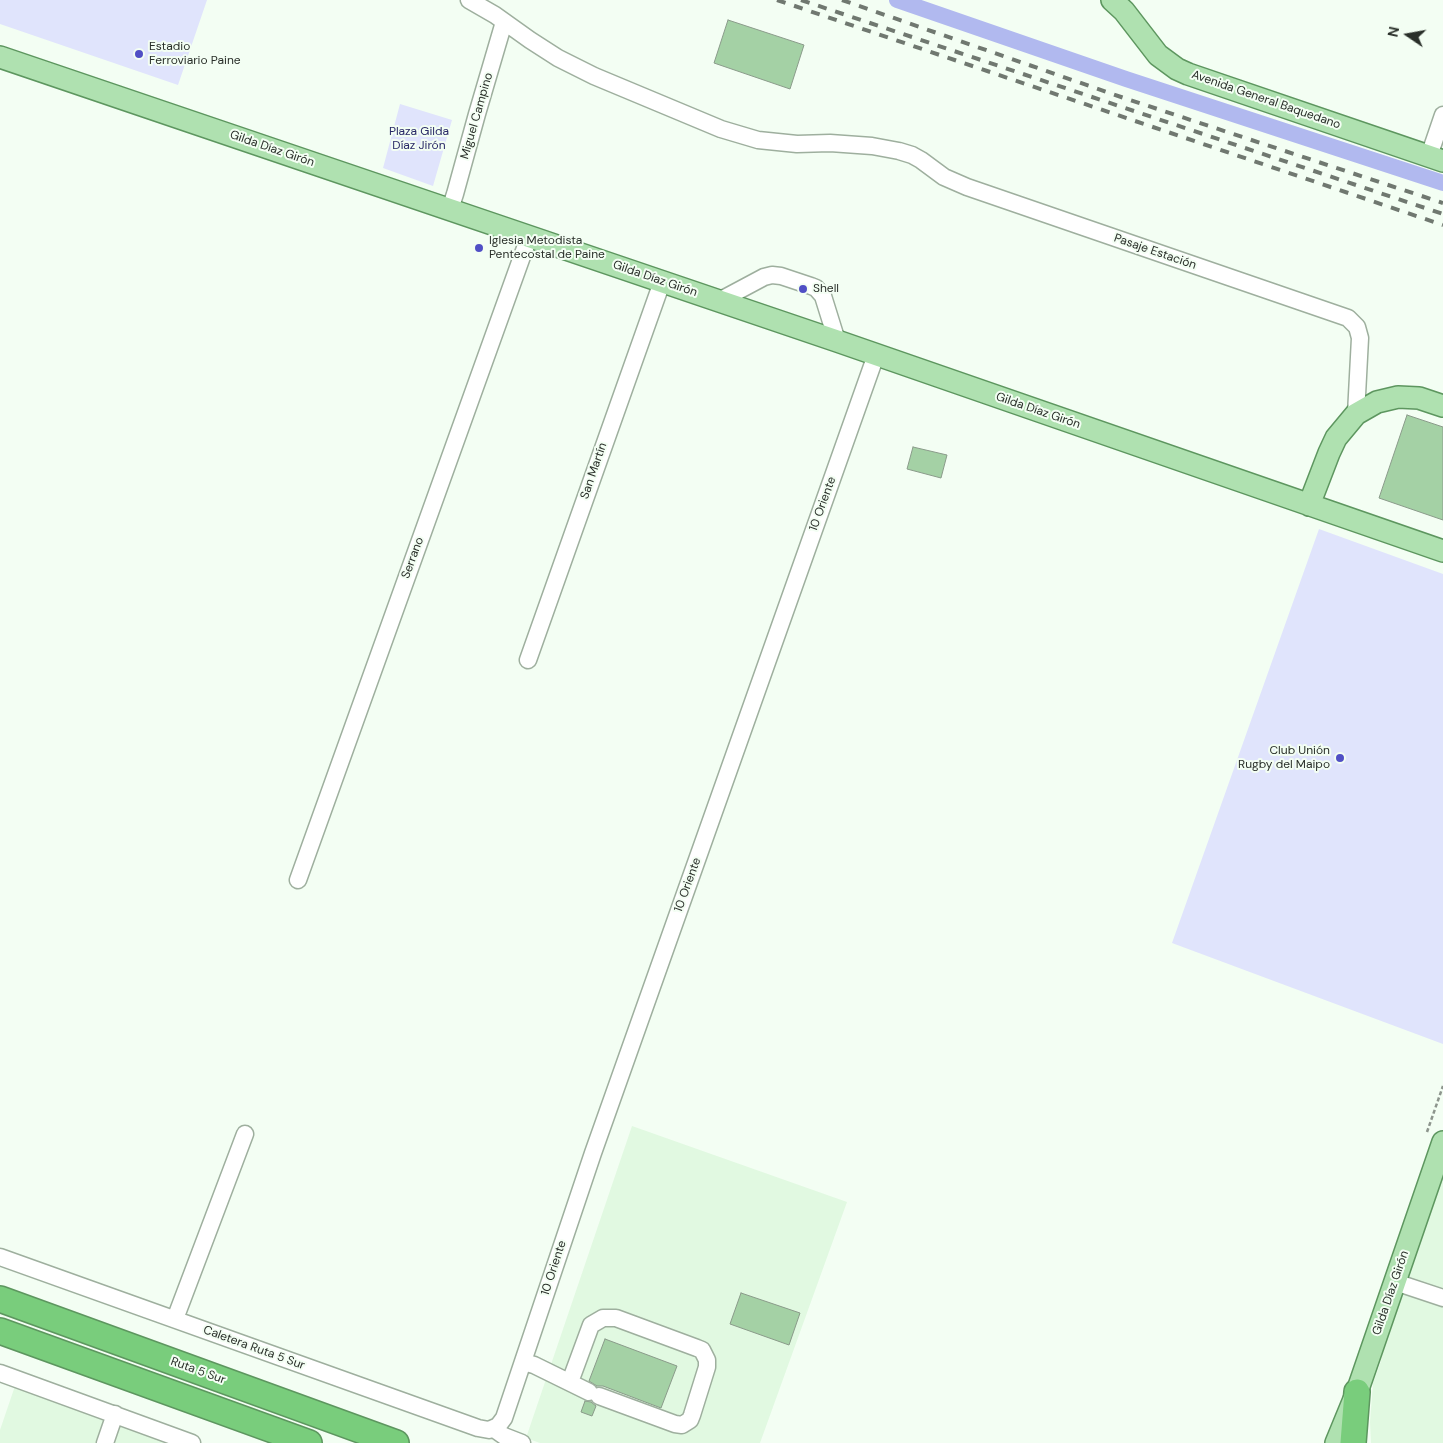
<!DOCTYPE html>
<meta charset="utf-8">
<style>
body{margin:0}
#map{position:relative;width:1443px;height:1443px;overflow:hidden;background:#f3fef3;font-family:"DM Sans",sans-serif}
canvas{display:block}
.north{position:absolute;left:1383px;top:10px;width:50px;height:50px;-webkit-text-stroke:4px #f3fef3;paint-order:stroke;rotate:282deg;font-size:14px;font-weight:700;line-height:20px;text-align:center;color:#292f29}
.north::after{content:'';display:block;margin:auto;width:18px;height:22px;background:#292f29;clip-path:polygon(50% 0,100% 100%,50% 72%,0 100%)}
</style>
<div id="map">
<canvas width="1443" height="1443"></canvas>
<div class="north">N</div>
</div>
<script>
const context = document.querySelector('canvas').getContext('2d');
context.lineJoin = 'round';
function fillPath(path, color) { context.fillStyle = color; context.fill(path, 'evenodd'); }
const poly = rows => new Path2D(rows.map(r => 'M' + r).join(''));
function stroke(path, color, width, dash) { context.strokeStyle = color; context.lineWidth = width; context.lineCap = dash ? 'butt' : 'round'; context.setLineDash(dash || []); context.stroke(path); }
function label(font, color, halo, rows, align = 'center') {
  context.font = font + ' "DM Sans",sans-serif'; context.lineWidth = 4; context.setLineDash([]); context.textBaseline = 'middle'; context.strokeStyle = halo; context.fillStyle = color; for (const [text, x, y, turn = 0] of rows) {
    context.save(); context.translate(x, y); context.rotate((+turn || 0) * Math.PI / 180); context.textAlign = isNaN(turn) ? turn : align; if (halo) context.strokeText(text, 0, 0); context.fillText(text, 0, 0); context.restore();
  }
}
const built = poly([
 [632,1126,847,1202,760,1443,540,1443,526,1438],
 [1443,1176,1443,1443,1371,1443,1370,1422,1373,1383,1381,1361,1384,1339],
 [15,1386,173,1443,0,1443,0,1430]
]);
const green = poly([
 [0,0,207,0,178,85,0,24],
 [400,104,452,120,433,186,383,168],
 [1319,529,1443,574,1443,1044,1172,943]
]);
const canal = poly([
 [897,0,1126,79,1443,183]
]);
const building = poly([
 [728,20,804,45,790,89,714,63,728,20],
 [1407,415,1443,427,1443,520,1379,498,1407,415],
 [913,447,947,455,941,478,907,469,913,447],
 [741,1293,800,1313,789,1345,730,1324,741,1293],
 [605,1339,677,1366,661,1408,603,1386,597,1386,589,1381,605,1339],
 [585,1401,591,1402,596,1406,592,1416,581,1412,585,1401]
]);
const path = poly([
 [1427,1132,1443,1086]
]);
const minor = poly([
 [469,0,495,15,530,40,558,58,594,76,721,129,758,140,797,144,830,143,872,146,899,151,912,155,921,160,944,177,967,187,1348,318,1357,327,1360,338,1356,414],
 [1429,156,1443,115],
 [450,209,455,194,477,114,504,22],
 [719,301,764,277,772,275,781,276,811,286,816,288,823,296,837,341],
 [528,660,662,282],
 [298,880,529,237],
 [0,1257,478,1428,489,1430,498,1426,504,1418,593,1153,876,355],
 [1395,1282,1443,1298],
 [175,1319,245,1134],
 [523,1362,534,1365,589,1392],
 [0,1373,192,1443],
 [570,1382,591,1325,603,1318,616,1318,697,1348,702,1350,707,1360,707,1367,692,1415,690,1420,682,1425,675,1424,599,1396],
 [494,1429,504,1436,522,1443],
 [105,1443,115,1414]
]);
const major = poly([
 [1112,0,1124,11,1158,55,1177,69,1188,74,1443,161],
 [0,57,837,341,1443,551],
 [1309,505,1329,453,1336,438,1356,414,1377,402,1398,397,1419,398,1443,406],
 [1336,1443,1357,1392,1443,1142]
]);
const highway = poly([
 [0,1299,396,1443],
 [0,1331,309,1443],
 [1353,1443,1357,1392]
]);
const rail = poly([
 [777,0,1443,225],
 [801,0,1443,214],
 [842,0,1124,98,1443,203]
]);
const markers = [
 [139,54,5,"#504fc5"],
 [479,248,5,"#504fc5"],
 [803,289,5,"#504fc5"],
 [1340,758,5,"#504fc5"]
];
const poiNames = [
 ["Estadio",149,47],
 ["Ferroviario Paine",149,61],
 ["Iglesia Metodista",489,241],
 ["Pentecostal de Paine",489,255],
 ["Shell",813,289],
 ["Club Unión",1330,751,"right"],
 ["Rugby del Maipo",1330,765,"right"]
];
const streetNames = [
 ["Avenida General Baquedano",1266,100,19],
 ["Miguel Campino",477,116,-74],
 ["Gilda Díaz Girón",272,149,19],
 ["Pasaje Estación",1155,252,19],
 ["Gilda Díaz Girón",655,279,19],
 ["Gilda Díaz Girón",1038,411,19],
 ["San Martín",594,471,-71],
 ["10 Oriente",823,504,-70],
 ["Serrano",413,558,-70],
 ["10 Oriente",688,885,-70],
 ["10 Oriente",554,1268,-72],
 ["Gilda Díaz Girón",1391,1293,-71],
 ["Caletera Ruta 5 Sur",254,1348,20],
 ["Ruta 5 Sur",198,1371,20]
];
const parkNames = [
 ["Plaza Gilda",419,132],
 ["Díaz Jirón",419,146]
];
fillPath(built, '#e1f9e1');
fillPath(green, '#e0e4fc');
stroke(canal, '#b1b9ef', 16);
fillPath(building, '#a4d1a5');
stroke(building, '#8a9b8a', 1);
stroke(minor, '#9eaf9e', 19);
stroke(major, '#5d965f', 24);
stroke(highway, '#5d965f', 28);
stroke(path, '#8d958d', 2.5, [4, 2.5]);
stroke(minor, '#fff', 16);
stroke(major, '#afe1b0', 21);
stroke(highway, '#79cd7c', 25);
stroke(rail, '#707870', 4, [9, 9]);
for (const [x, y, r, color] of markers) { const dot = new Path2D(); dot.arc(x, y, r, 0, 2 * Math.PI); context.fillStyle = color; context.fill(dot); stroke(dot, '#f3fef3', 2); }
label('12px', '#292f29', '#f3fef3', poiNames, 'left');
label('12px', '#292f29', '#f3fef3', streetNames);
label('12px', '#282867', '#f3fef3', parkNames);
</script>
